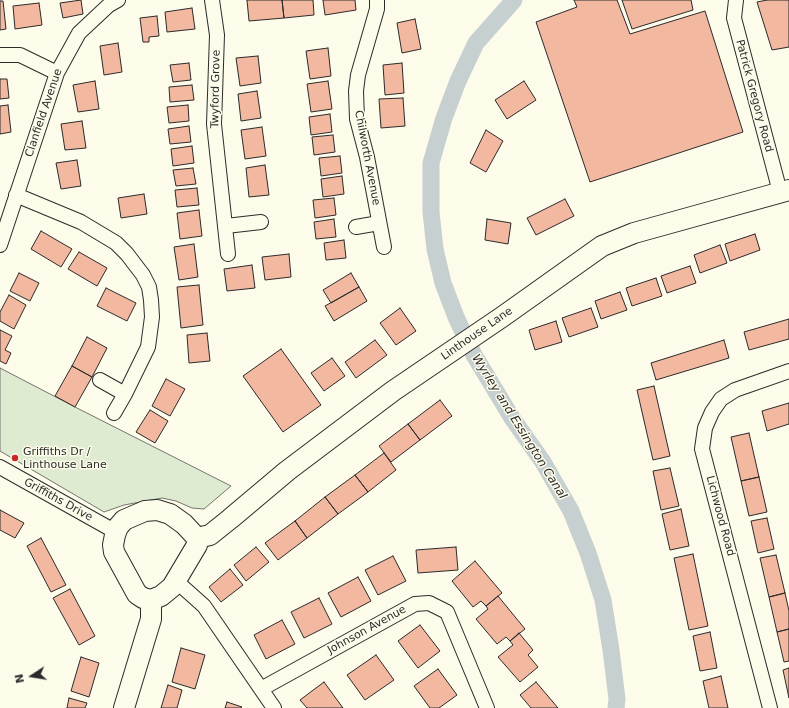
<!DOCTYPE html>
<style>
body{margin:0}
#map{position:relative;width:789px;height:708px;overflow:hidden;background:#fdfbea;font-family:"DejaVu Sans",sans-serif}
canvas{display:block}
.north{position:absolute;left:12px;top:656px;width:40px;height:40px;-webkit-text-stroke:3px #fdfbea;paint-order:stroke;rotate:258deg;font-size:11px;font-weight:700;line-height:16px;text-align:center;color:#2b2b2b}
.north::after{content:'';display:block;margin:auto;width:14px;height:18px;background:#2b2b2b;clip-path:polygon(50% 0,100% 100%,50% 72%,0 100%)}
</style>
<div id="map">
<canvas width="789" height="708"></canvas>
<div class="north">N</div>
</div>
<script>
const context = document.querySelector('canvas').getContext('2d');
context.lineJoin = 'round';
function fillPath(path, color) { context.fillStyle = color; context.fill(path, 'evenodd'); }
const poly = rows => new Path2D(rows.map(r => 'M' + r).join(''));
function stroke(path, color, width, dash) { context.strokeStyle = color; context.lineWidth = width; context.lineCap = dash ? 'butt' : 'round'; context.setLineDash(dash || []); context.stroke(path); }
function label(font, color, halo, rows, align = 'center') {
  context.font = font + ' "DejaVu Sans",sans-serif'; context.lineWidth = 3; context.setLineDash([]); context.textBaseline = 'middle'; context.strokeStyle = halo; context.fillStyle = color; for (const [text, x, y, turn = 0] of rows) {
    context.save(); context.translate(x, y); context.rotate((+turn || 0) * Math.PI / 180); context.textAlign = isNaN(turn) ? turn : align; if (halo) context.strokeText(text, 0, 0); context.fillText(text, 0, 0); context.restore();
  }
}
const green = poly([
 [0,368,75,407,231,486,204,509,192,508,176,501,162,498,124,505,104,512,0,451,0,368]
]);
const canal = poly([
 [514,0,476,43,458,81,444,118,431,163,431,212,435,249,443,283,456,317,474,355,512,418,543,462,571,511,588,553,603,600,611,650,617,699,616,708]
]);
const building = poly([
 [81,0,83,14,63,18,60,3,81,0],
 [247,0,282,0,284,18,249,21,247,0],
 [282,0,313,0,314,15,284,18,282,0],
 [323,0,355,0,356,10,325,15,323,0],
 [574,0,617,0,630,34,705,11,743,132,590,182,536,22,577,7,574,0],
 [622,0,691,0,693,10,632,29,622,0],
 [767,0,789,0,789,47,772,50,757,2,767,0],
 [0,1,3,1,6,29,0,30,0,1],
 [39,3,42,25,15,29,13,6,39,3],
 [192,8,195,29,167,32,165,12,192,8],
 [157,16,159,36,149,37,149,42,143,42,140,18,157,16],
 [415,19,421,49,402,53,397,23,415,19],
 [118,43,122,72,104,75,100,46,118,43],
 [328,48,331,76,310,79,306,51,328,48],
 [258,56,261,83,240,86,236,58,258,56],
 [189,63,191,80,173,82,170,65,189,63],
 [402,63,404,93,385,95,383,65,402,63],
 [0,79,7,79,9,98,0,99,0,79],
 [95,81,99,109,78,112,73,85,95,81],
 [328,81,332,109,311,112,307,84,328,81],
 [524,81,536,100,507,119,495,100,524,81],
 [192,85,194,100,170,102,169,87,192,85],
 [257,91,261,118,241,121,238,94,257,91],
 [403,98,405,126,381,128,379,99,403,98],
 [8,105,11,132,0,134,0,106,8,105],
 [188,105,189,121,169,123,167,107,188,105],
 [330,114,332,132,311,135,309,117,330,114],
 [82,121,86,148,65,150,61,124,82,121],
 [189,126,191,142,170,144,168,129,189,126],
 [262,127,266,156,245,159,241,130,262,127],
 [486,130,503,141,486,172,470,163,486,130],
 [333,135,335,152,314,155,312,137,333,135],
 [192,146,194,163,173,166,171,149,192,146],
 [340,156,342,173,321,176,319,158,340,156],
 [77,160,81,186,61,189,56,163,77,160],
 [265,165,269,195,249,197,246,168,265,165],
 [193,168,196,184,176,186,173,170,193,168],
 [342,176,344,194,323,197,321,179,342,176],
 [197,188,199,205,177,207,175,190,197,188],
 [144,194,147,214,121,218,118,198,144,194],
 [334,198,336,215,315,218,313,200,334,198],
 [565,199,574,216,536,235,527,218,565,199],
 [199,210,202,236,180,239,177,213,199,210],
 [334,219,336,237,316,239,314,222,334,219],
 [487,219,511,223,508,244,485,240,487,219],
 [41,231,72,249,61,267,31,249,41,231],
 [755,234,760,250,730,261,725,244,755,234],
 [344,240,346,258,326,260,324,243,344,240],
 [194,244,198,277,179,280,174,247,194,244],
 [720,245,727,263,700,273,694,255,720,245],
 [79,252,107,268,97,286,68,269,79,252],
 [289,254,291,277,265,280,262,257,289,254],
 [252,265,255,288,227,291,224,269,252,265],
 [690,266,696,283,667,293,661,276,690,266],
 [19,273,39,283,30,301,10,291,19,273],
 [351,273,359,287,331,303,323,290,351,273],
 [656,278,662,296,632,306,626,288,656,278],
 [199,285,203,325,181,328,177,287,199,285],
 [359,287,367,301,334,321,325,306,359,287],
 [106,288,136,303,127,321,97,306,106,288],
 [620,292,627,310,601,319,595,301,620,292],
 [9,295,26,305,14,329,0,321,0,312,9,295],
 [400,308,416,331,396,345,380,323,400,308],
 [591,308,598,327,569,337,562,318,591,308],
 [789,319,789,339,749,350,744,332,789,319],
 [556,321,562,342,535,350,529,330,556,321],
 [0,330,12,336,5,350,11,353,6,364,0,361,0,330],
 [207,333,210,361,189,363,187,335,207,333],
 [87,337,107,348,92,377,72,366,87,337],
 [375,340,387,355,356,378,345,362,375,340],
 [724,340,729,358,656,380,651,363,724,340],
 [281,349,321,405,283,432,243,376,281,349],
 [332,358,345,376,324,391,311,373,332,358],
 [72,366,92,377,75,407,55,396,72,366],
 [166,379,185,389,170,416,152,406,166,379],
 [654,386,670,456,653,460,637,390,654,386],
 [440,400,452,416,420,440,408,424,440,400],
 [789,403,789,424,767,431,762,411,789,403],
 [150,410,168,421,155,443,136,432,150,410],
 [408,424,420,440,391,462,379,446,408,424],
 [749,433,759,477,741,481,731,437,749,433],
 [384,453,396,470,368,492,355,475,384,453],
 [670,468,679,506,661,510,653,471,670,468],
 [355,475,368,492,338,514,325,497,355,475],
 [759,477,767,512,749,516,741,481,759,477],
 [325,497,338,514,307,538,295,521,325,497],
 [681,509,689,546,670,550,662,514,681,509],
 [0,510,24,523,15,538,0,530,0,510],
 [767,518,774,549,758,553,751,521,767,518],
 [295,521,307,538,278,560,265,543,295,521],
 [41,538,66,585,51,592,27,546,41,538],
 [256,547,269,562,246,581,234,565,256,547],
 [456,547,458,570,418,573,416,550,456,547],
 [693,554,708,626,689,630,674,558,693,554],
 [776,555,785,593,769,597,760,558,776,555],
 [393,556,406,581,378,595,365,570,393,556],
 [475,561,502,593,486,606,481,601,473,607,452,581,475,561],
 [230,569,243,585,221,602,209,587,230,569],
 [358,577,371,601,341,617,328,593,358,577],
 [70,589,95,636,79,645,53,598,70,589],
 [785,593,789,611,789,629,777,632,769,597,785,593],
 [498,596,525,629,510,641,506,637,497,644,476,619,488,609,486,606,498,596],
 [319,598,332,624,304,638,291,612,319,598],
 [282,620,295,644,266,659,254,635,282,620],
 [420,625,440,651,418,668,398,641,420,625],
 [789,629,789,661,784,662,777,632,789,629],
 [710,632,717,668,700,671,693,636,710,632],
 [519,633,533,650,528,655,538,667,520,682,498,657,513,645,510,641,519,633],
 [181,648,205,655,195,689,172,682,181,648],
 [376,655,394,680,365,700,347,675,376,655],
 [81,657,99,663,89,697,71,691,81,657],
 [789,668,789,698,783,670,789,668],
 [438,669,457,695,439,708,430,708,414,686,438,669],
 [721,676,728,708,709,708,703,681,721,676],
 [324,682,343,708,307,708,300,700,324,682],
 [536,682,558,708,531,708,520,695,536,682],
 [168,685,182,690,177,708,161,708,168,685],
 [69,698,87,703,85,708,67,708,69,698],
 [227,702,242,707,241,708,225,708,227,702]
]);
const street = poly([
 [212,0,217,35,214,124,228,254],
 [377,0,377,9,358,75,356,91,357,119,367,157,384,247],
 [736,0,734,18,780,192],
 [0,55,20,55,57,73],
 [16,195,81,222,116,243,127,254,143,275,149,287,151,300,152,317,148,347,125,394,114,413],
 [226,226,261,222],
 [356,227,379,223],
 [0,245,57,73,79,33,109,5,118,0],
 [100,380,125,394],
 [0,467,116,532],
 [176,581,204,606,274,708],
 [261,689,415,604,429,603,447,612,487,708],
 [770,708,702,449,705,428,712,412,721,399,735,390,789,371]
]);
const secondary = poly([
 [157,510,170,514,184,524,197,538,197,545,172,587,161,596,151,600,143,598,137,594,114,552,113,545,115,535,118,527,124,520,145,511,157,510],
 [197,538,210,535,230,519,287,471,393,391,502,317,602,246,634,233,789,190],
 [124,708,151,619,151,600]
]);
const markers = [
 [15,458,4,"#c62828"]
];
const streetNames = [
 ["Twyford Grove",216,89,-89],
 ["Patrick Gregory Road",754,96,75],
 ["Clanfield Avenue",44,113,-71],
 ["Chilworth Avenue",367,158,79],
 ["Linthouse Lane",477,334,-35],
 ["Griffiths Drive",58,500,29],
 ["Lichwood Road",720,516,75],
 ["Johnson Avenue",367,630,-29]
];
const poiNames = [
 ["Griffiths Dr /",23,452],
 ["Linthouse Lane",23,465]
];
const waterNames = [
 ["Wyrley and Essington Canal",519,427,58]
];
fillPath(green, '#deebd1');
stroke(green, '#74746e', 1);
stroke(canal, '#c7d0d0', 17);
fillPath(building, '#f2b8a0');
stroke(building, '#2b2b2b', 1);
stroke(street, '#2b2b2b', 16);
stroke(secondary, '#2b2b2b', 22);
stroke(street, '#fdfbea', 14);
stroke(secondary, '#fdfbea', 20);
for (const [x, y, r, color] of markers) { const dot = new Path2D(); dot.arc(x, y, r, 0, 2 * Math.PI); context.fillStyle = color; context.fill(dot); stroke(dot, '#fdfbea', 1.5); }
label('11px', '#2b2b2b', '#fdfbea', streetNames);
label('11px', '#2b2b2b', '#fdfbea', poiNames, 'left');
label('italic 12px', '#2b2b2b', '#fdfbea', waterNames);
</script>
